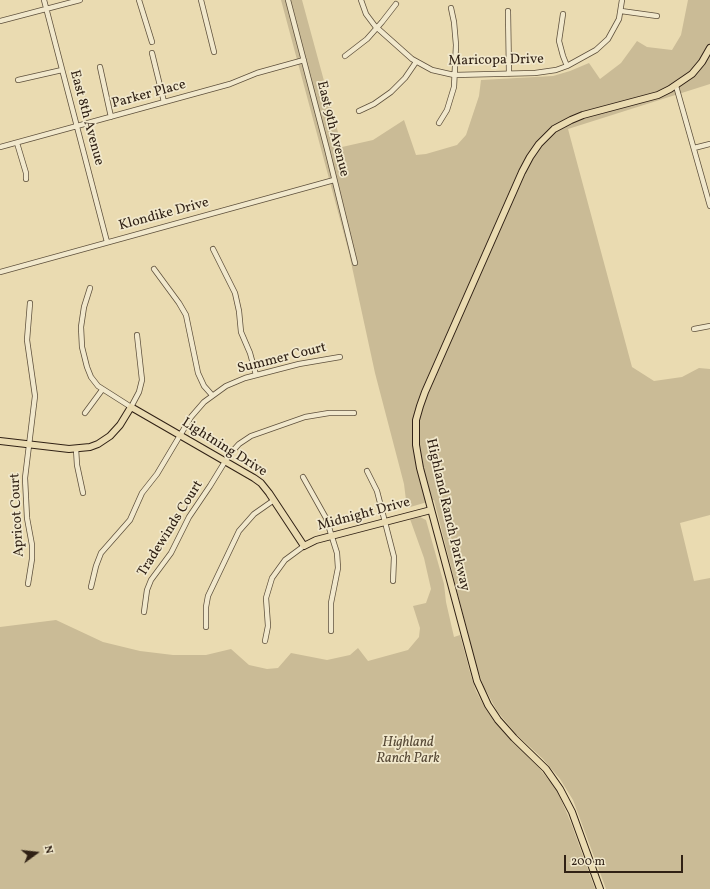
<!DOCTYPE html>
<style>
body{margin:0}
#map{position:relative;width:710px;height:889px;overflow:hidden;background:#eadbb1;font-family:Vollkorn,serif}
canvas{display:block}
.north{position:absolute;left:16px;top:833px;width:40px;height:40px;-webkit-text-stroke:3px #f1e8cc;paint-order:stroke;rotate:75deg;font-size:11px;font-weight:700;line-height:16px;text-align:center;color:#302115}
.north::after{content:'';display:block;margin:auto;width:14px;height:18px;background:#302115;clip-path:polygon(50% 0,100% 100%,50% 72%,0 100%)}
.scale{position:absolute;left:564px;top:855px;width:119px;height:18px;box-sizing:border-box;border:2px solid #302115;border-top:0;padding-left:5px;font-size:12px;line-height:14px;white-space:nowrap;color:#302115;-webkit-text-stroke:3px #f1e8cc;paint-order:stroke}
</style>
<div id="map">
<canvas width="710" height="889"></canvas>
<div class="north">N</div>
<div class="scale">200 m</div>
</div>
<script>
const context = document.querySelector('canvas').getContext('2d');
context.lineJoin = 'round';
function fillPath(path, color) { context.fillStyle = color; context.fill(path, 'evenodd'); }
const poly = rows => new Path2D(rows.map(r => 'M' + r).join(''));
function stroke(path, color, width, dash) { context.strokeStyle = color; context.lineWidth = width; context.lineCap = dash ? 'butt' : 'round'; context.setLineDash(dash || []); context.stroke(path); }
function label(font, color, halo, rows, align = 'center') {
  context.font = font + ' Vollkorn,serif'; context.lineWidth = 3.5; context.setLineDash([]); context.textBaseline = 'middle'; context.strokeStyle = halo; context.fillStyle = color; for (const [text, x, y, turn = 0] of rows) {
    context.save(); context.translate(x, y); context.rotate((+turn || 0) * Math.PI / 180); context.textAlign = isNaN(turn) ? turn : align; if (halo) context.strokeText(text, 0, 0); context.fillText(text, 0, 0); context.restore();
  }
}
const green = poly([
 [281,0,302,0,342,147,373,140,404,120,416,155,426,154,457,145,466,135,479,96,481,80,553,76,570,71,589,63,600,79,621,63,637,41,647,47,672,50,681,35,688,0,710,0,710,84,568,129,632,367,654,381,682,377,699,368,710,369,710,515,680,523,694,581,710,578,710,889,606,889,573,800,560,779,543,759,516,734,497,711,484,687,476,665,434,500,407,508,404,484,375,373,349,253],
 [420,517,426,520,444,584,446,602,454,637,460,635,471,676,476,691,485,708,495,722,507,736,539,768,557,790,571,823,595,889,0,889,0,627,56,620,103,642,140,651,173,655,206,655,231,649,249,665,267,669,278,668,291,653,327,660,350,655,358,648,368,661,408,650,419,637,420,628,413,606,426,603,431,589,424,558,410,519]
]);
const minor = poly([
 [44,0,107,242],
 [139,0,152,42],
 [201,0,214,52],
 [288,0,327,149,355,263],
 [361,0,366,14,375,26,412,59,432,70,454,75,535,73,556,70,567,66,596,50,608,39,619,19,622,0],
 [508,11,509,74],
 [621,11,657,16],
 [563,14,559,41,563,56,567,66],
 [0,21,80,0],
 [152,53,164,102],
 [345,56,367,39,382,22,396,4],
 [100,67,111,117],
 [18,80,62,70],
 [676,86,710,206],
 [359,111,374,104,391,92,405,78,416,62],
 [439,123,447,110,454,87,456,45,454,22,451,8],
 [17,143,26,173,26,179],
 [0,147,230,84,257,73,304,60],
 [694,148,710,144],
 [213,249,235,293,239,311,241,332,250,353,256,375],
 [154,269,179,303,186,315,198,373,204,386,212,395],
 [0,272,334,180],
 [90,288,84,307,81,327,82,347,87,367,91,377,98,386,131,407,139,392,142,380,137,335],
 [694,329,710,326],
 [85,413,102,390],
 [76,449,77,465,83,493],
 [367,471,377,491,394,557,393,581],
 [303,477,326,518,337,553,338,568,331,603,331,631],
 [28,584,32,559,32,545,27,518,25,478,35,396,27,340,30,303],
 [91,587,96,566,101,553,130,520,142,493,157,474,191,417,204,402,226,386,245,378,299,364,340,357],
 [144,612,147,590,151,580,171,553,189,517,210,486,229,455,239,444,251,436,305,417,329,413,354,413],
 [206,627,206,607,208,596,239,531,254,514,274,500],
 [265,641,268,626,266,598,272,578,285,560,304,546]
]);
const major = poly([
 [0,441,69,449,90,447,98,444,110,436,120,425,131,407,254,478,261,483,269,493,304,546,316,540,431,510],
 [600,889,572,812,560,789,546,769,514,738,498,720,488,705,477,681,420,468,416,445,416,420,420,406,425,392,481,265,522,172,530,157,539,144,554,129,571,120,583,115,658,95,670,89,692,74,702,62,710,48]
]);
const streetNames = [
 ["Maricopa Drive",496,61,-1],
 ["Parker Place",149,95,-15],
 ["East 8th Avenue",86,118,75],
 ["East 9th Avenue",332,129,76],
 ["Klondike Drive",164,215,-15],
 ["Summer Court",282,359,-14],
 ["Lightning Drive",224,448,32],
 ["Apricot Court",18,515,-93],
 ["Midnight Drive",364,515,-15],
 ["Highland Ranch Parkway",447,515,77],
 ["Tradewinds Court",171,529,-58]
];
const parkNames = [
 ["Highland",408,743],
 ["Ranch Park",408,759]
];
fillPath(green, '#cabb96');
stroke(minor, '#5e503c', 6);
stroke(major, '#302115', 8);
stroke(minor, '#f1e8cc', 4.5);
stroke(major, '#eadbb1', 6);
label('14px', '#302115', '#f1e8cc', streetNames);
label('italic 14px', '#564835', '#f1e8cc', parkNames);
</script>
